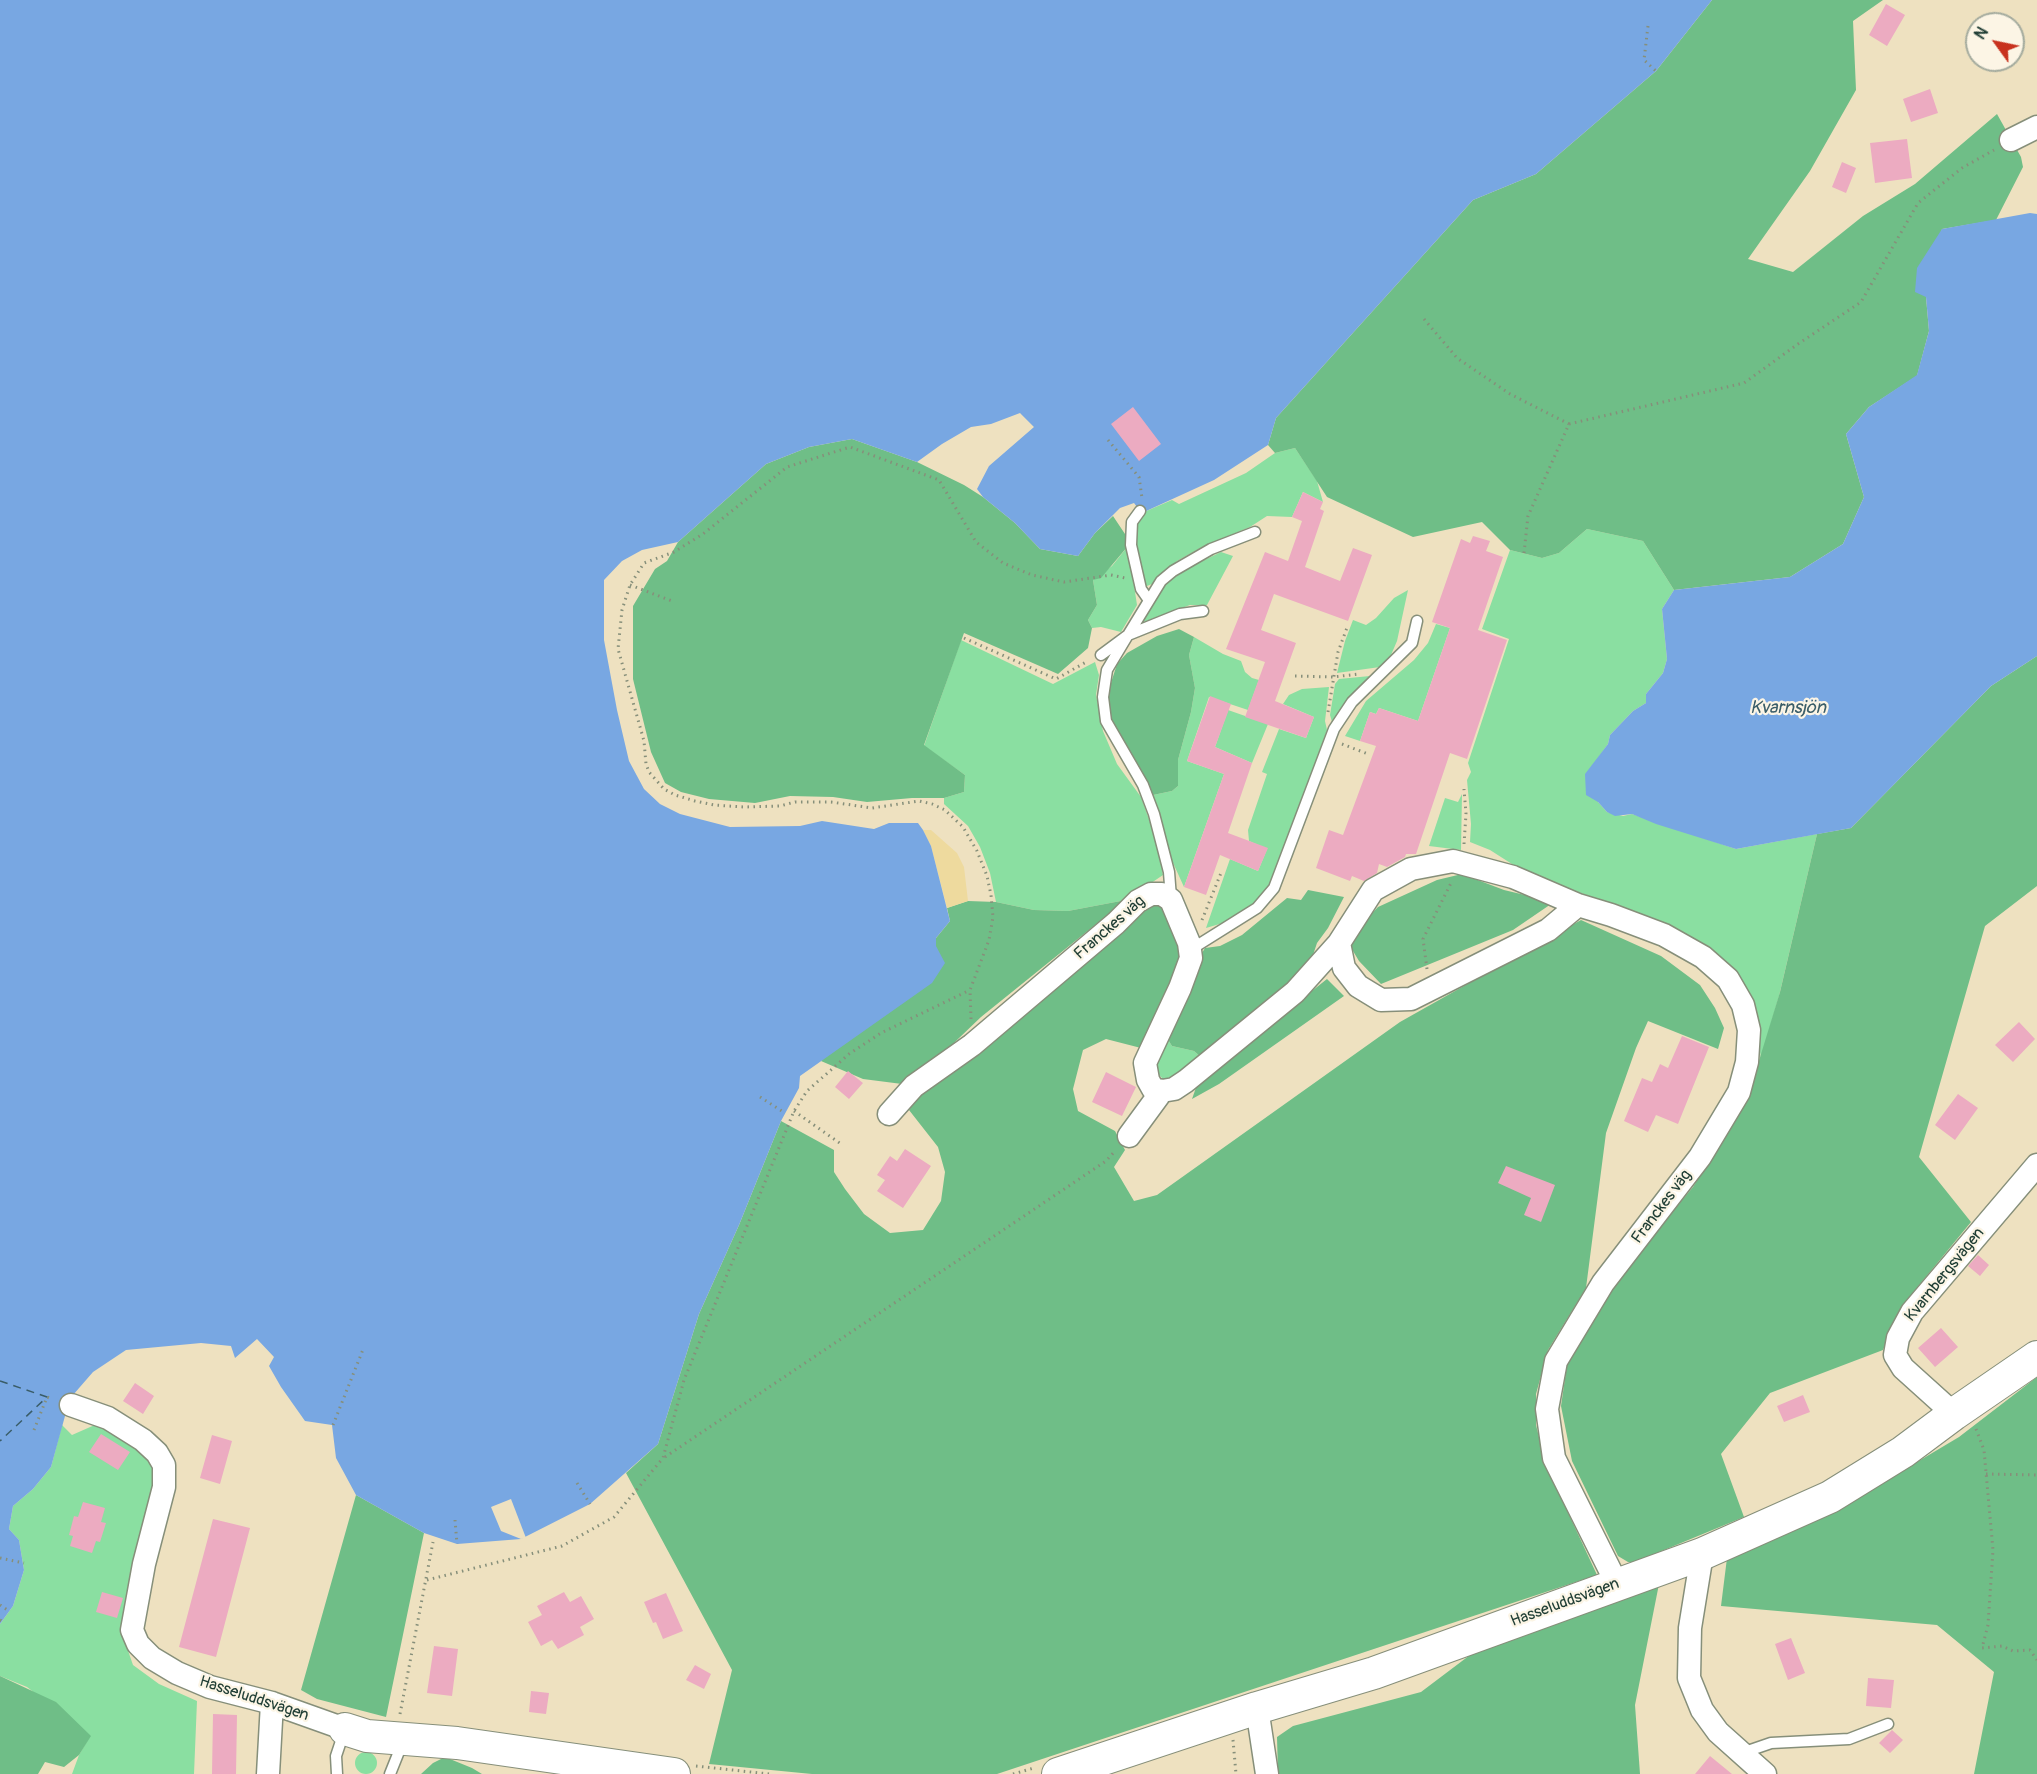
<!DOCTYPE html>
<meta charset="utf-8">
<style>
body{margin:0}
#map{position:relative;width:2037px;height:1774px;overflow:hidden;background:#eee1c0;font-family:Pangolin,sans-serif}
canvas{display:block}
.north{position:absolute;left:1965px;top:12px;width:60px;height:60px;box-sizing:border-box;background:#fcf5e5;border:2px solid #a4ab9e;border-radius:50%;rotate:303deg;font-size:16px;font-weight:700;line-height:24px;text-align:center;color:#1f3d34}
.north::after{content:'';display:block;margin:auto;width:21px;height:27px;background:#c8321e;clip-path:polygon(50% 0,100% 100%,50% 72%,0 100%)}
</style>
<div id="map">
<canvas width="2037" height="1774"></canvas>
<div class="north">N</div>
</div>
<script>
const context = document.querySelector('canvas').getContext('2d');
context.lineJoin = 'round';
function fillPath(path, color) { context.fillStyle = color; context.fill(path, 'evenodd'); }
const poly = rows => new Path2D(rows.map(r => 'M' + r).join(''));
function stroke(path, color, width, dash) { context.strokeStyle = color; context.lineWidth = width; context.lineCap = dash ? 'butt' : 'round'; context.setLineDash(dash || []); context.stroke(path); }
function label(font, color, halo, rows, align = 'center') {
  context.font = font + ' Pangolin,sans-serif'; context.lineWidth = 4.5; context.setLineDash([]); context.textBaseline = 'middle'; context.strokeStyle = halo; context.fillStyle = color; for (const [text, x, y, turn = 0] of rows) {
    context.save(); context.translate(x, y); context.rotate((+turn || 0) * Math.PI / 180); context.textAlign = isNaN(turn) ? turn : align; if (halo) context.strokeText(text, 0, 0); context.fillText(text, 0, 0); context.restore();
  }
}
const green = poly([
 [1295,448,1317,481,1323,502,1303,492,1292,517,1267,516,1250,527,1202,547,1177,561,1152,584,1147,586,1142,584,1135,545,1135,522,1144,512,1172,500,1179,504,1246,473,1275,453],
 [1587,529,1643,541,1674,590,1662,609,1667,659,1663,673,1646,694,1646,703,1633,711,1610,735,1608,744,1598,758,1598,802,1607,812,1623,816,1632,814,1736,849,1817,834,1779,996,1761,1058,1751,1000,1647,917,1526,873,1490,850,1470,842,1471,824,1467,780,1471,772,1468,763,1509,639,1482,629,1510,550,1542,558,1559,553],
 [1128,546,1137,605,1121,632,1101,627,1092,628,1088,620,1097,605,1093,580,1112,566],
 [1221,552,1233,556,1207,605,1190,605,1138,624,1162,586,1190,567],
 [1408,590,1397,641,1391,655,1380,667,1337,673,1345,641,1353,620,1366,625,1376,618,1394,598],
 [1436,624,1450,628,1418,721,1379,708,1376,714,1370,712,1360,741,1345,736,1366,701,1414,660,1428,643],
 [1194,637,1223,654,1241,661,1245,672,1252,678,1259,680,1248,710,1209,697,1187,761,1224,774,1184,887,1169,854,1153,795,1172,791,1178,786,1178,760,1191,712,1195,688,1189,655],
 [961,640,1053,684,1095,662,1099,675,1096,695,1103,731,1117,764,1141,797,1157,842,1163,875,1126,900,1068,911,1034,910,996,902,990,873,980,847,968,826,944,804,944,798,964,792,965,775,924,746],
 [1370,676,1349,697,1332,722,1330,715,1335,684,1339,679],
 [1329,687,1325,721,1327,730,1271,886,1260,899,1249,907,1223,923,1206,928,1230,859,1258,871,1267,849,1249,841,1248,830,1267,774,1262,772,1279,729,1306,738,1314,717,1283,704,1289,695,1302,689],
 [1228,710,1268,724,1252,763,1215,747],
 [1462,794,1461,850,1429,846,1445,798,1458,802],
 [1165,1035,1172,1046,1194,1051,1203,1059,1179,1078,1164,1080,1156,1072,1155,1052],
 [97,1424,134,1444,154,1461,158,1485,123,1626,125,1642,133,1665,159,1684,197,1701,194,1774,72,1774,79,1755,90,1736,27,1687,0,1676,0,1624,13,1606,24,1570,19,1540,9,1529,13,1506,33,1489,51,1467,62,1425,72,1435],
 '355 1763a11 11 0 1 1 22 0a11 11 0 1 1-22 0Z'
]);
const forest = poly([
 [1712,0,1883,0,1853,21,1856,90,1810,171,1748,259,1793,272,1863,216,1915,184,1997,114,2021,157,2023,167,1996,220,1942,229,1926,297,1929,331,1917,376,1869,407,1846,434,1864,497,1843,544,1790,577,1674,590,1643,541,1587,529,1559,553,1542,558,1510,550,1482,522,1413,537,1327,497,1295,448,1275,453,1268,445,1276,418,1473,200,1536,174,1656,71],
 [852,439,917,462,964,485,983,497,1015,523,1040,549,1078,556,1095,533,1113,516,1127,537,1126,541,1128,546,1101,578,1093,580,1097,605,1088,620,1092,628,1088,648,1058,674,964,633,924,745,965,775,964,792,944,798,912,798,867,802,833,797,790,796,755,803,709,799,681,792,665,783,651,752,633,679,633,606,655,569,667,561,678,542,766,464,809,447],
 [1179,629,1194,637,1189,655,1195,688,1191,712,1178,760,1178,786,1172,791,1153,795,1114,728,1108,708,1110,686,1117,664,1127,653,1157,636],
 [2037,656,2037,886,1985,926,1919,1157,1971,1222,1902,1306,1883,1350,1770,1393,1721,1454,1744,1517,1635,1562,1628,1562,1618,1556,1572,1461,1561,1406,1568,1358,1589,1322,1630,1263,1693,1187,1747,1100,1780,992,1817,834,1851,828,1991,686],
 [1462,874,1504,890,1554,902,1513,930,1381,984,1359,961,1350,946,1361,925,1378,907,1437,880],
 [1308,890,1344,897,1328,928,1317,943,1312,958,1297,980,1203,1059,1194,1051,1172,1046,1165,1035,1193,968,1205,948,1220,946,1242,935,1287,898,1301,900],
 [1126,900,981,1017,910,1085,863,1079,821,1061,936,946,936,938,950,921,947,908,968,901,996,902,1034,910,1068,911],
 [1160,902,1182,937,1178,974,1141,1048,1106,1039,1083,1050,1073,1089,1078,1111,1115,1131,1125,1150,1114,1167,1134,1201,1157,1195,1400,1022,1581,920,1661,956,1700,985,1715,1008,1724,1028,1718,1049,1648,1021,1636,1048,1606,1133,1586,1288,1548,1350,1536,1394,1536,1425,1546,1465,1597,1575,997,1774,812,1774,709,1764,732,1670,626,1473,658,1444,699,1314,739,1225,781,1121,834,1150,834,1172,845,1189,864,1214,890,1233,923,1230,941,1201,945,1172,938,1147,909,1110,920,1093,1145,904],
 [1327,979,1344,996,1219,1084,1192,1099,1198,1082],
 [2037,1377,2037,1774,1974,1774,1994,1672,1937,1625,1721,1606,1727,1558,1840,1508,1959,1437],
 [356,1495,424,1533,386,1717,317,1699,301,1690],
 [1659,1584,1635,1705,1640,1774,1278,1774,1277,1737,1293,1726,1421,1692,1474,1652],
 [0,1676,56,1702,91,1736,79,1755,64,1767,45,1762,38,1774,0,1774],
 [445,1757,472,1768,482,1774,421,1774,433,1763]
]);
const sand = poly([
 [923,830,931,830,957,853,964,867,968,901,947,908,931,846]
]);
const water = poly([
 [0,0,1712,0,1656,71,1536,174,1473,200,1276,418,1268,445,1214,480,1144,512,1140,511,1134,503,1120,508,1095,533,1078,556,1040,549,1015,523,983,497,977,489,989,466,1034,427,1020,413,991,424,971,427,942,444,917,462,852,439,809,447,766,464,678,542,642,550,622,561,604,580,604,640,617,710,629,761,644,789,660,804,680,814,730,827,800,826,822,821,874,829,889,823,918,823,923,830,931,846,950,921,936,938,936,946,945,963,932,983,800,1076,799,1088,781,1121,739,1225,699,1314,658,1444,590,1504,521,1539,457,1544,424,1533,356,1495,336,1458,332,1425,305,1421,281,1387,269,1366,274,1357,257,1339,235,1358,231,1346,201,1343,126,1350,93,1372,73,1395,71,1405,65,1416,51,1467,33,1489,13,1506,9,1529,19,1540,24,1570,13,1606,0,1624],
 [2030,213,2037,214,2037,656,1991,686,1851,828,1736,849,1656,824,1632,814,1615,816,1607,812,1598,802,1586,795,1585,774,1608,744,1610,735,1633,711,1646,703,1646,694,1663,673,1667,659,1662,609,1674,590,1790,577,1843,544,1864,497,1846,434,1869,407,1917,375,1929,331,1926,297,1915,292,1917,268,1942,229]
]);
const pier = poly([
 [511,1499,526,1538,521,1539,501,1531,491,1507]
]);
const ferry = poly([
 [0,1381,47,1397,0,1441]
]);
const building = poly([
 [1886,4,1905,15,1887,46,1869,35],
 [1930,89,1938,113,1911,122,1903,99],
 [1907,139,1912,178,1875,183,1870,143],
 [1842,162,1856,168,1846,193,1832,187],
 [1133,407,1161,444,1139,461,1111,424],
 [1303,492,1323,502,1320,509,1324,511,1305,567,1340,581,1353,548,1372,555,1348,621,1274,594,1261,630,1296,643,1275,701,1314,717,1306,738,1245,717,1265,662,1226,649,1265,552,1288,561,1302,521,1292,517],
 [1473,536,1490,541,1486,551,1503,557,1478,630,1507,640,1467,759,1450,753,1416,854,1406,854,1405,857,1387,867,1379,864,1377,873,1364,881,1352,876,1350,881,1316,868,1329,830,1343,835,1376,746,1360,741,1370,712,1376,714,1379,708,1418,721,1450,628,1432,622,1461,539,1470,543],
 [1210,696,1231,704,1215,747,1252,763,1228,833,1268,848,1258,871,1220,855,1206,895,1184,887,1224,774,1187,761],
 [2019,1022,2035,1039,2013,1062,1995,1045],
 [1682,1036,1709,1047,1678,1124,1656,1115,1648,1132,1624,1121,1642,1078,1652,1082,1660,1064,1668,1068],
 [848,1071,863,1083,849,1099,835,1087],
 [1106,1072,1136,1087,1122,1116,1092,1102],
 [1958,1094,1978,1108,1955,1140,1935,1125],
 [905,1149,931,1166,903,1208,877,1191,885,1180,877,1175,890,1156,897,1161],
 [1506,1166,1555,1185,1541,1222,1524,1215,1531,1198,1498,1183],
 [1978,1255,1989,1265,1980,1276,1968,1266],
 [1941,1328,1958,1347,1935,1367,1918,1348],
 [135,1383,154,1396,143,1414,123,1401],
 [1803,1395,1810,1412,1784,1422,1777,1406],
 [101,1434,130,1452,118,1470,89,1452],
 [212,1435,232,1441,220,1484,200,1478],
 [83,1502,105,1508,101,1522,106,1523,100,1542,96,1541,92,1553,70,1546,73,1536,69,1535,74,1516,78,1517],
 [213,1519,250,1528,216,1657,179,1647],
 [102,1592,123,1598,117,1618,96,1612],
 [564,1592,570,1602,581,1596,594,1619,580,1627,584,1635,558,1649,552,1640,541,1646,528,1622,542,1615,537,1606],
 [666,1593,683,1631,663,1639,656,1622,653,1623,644,1602],
 [1791,1638,1805,1673,1788,1680,1775,1644],
 [434,1646,458,1649,452,1696,427,1693],
 [695,1665,711,1674,704,1689,686,1680],
 [1868,1678,1894,1680,1891,1708,1866,1706],
 [531,1691,549,1693,546,1714,529,1712],
 [213,1714,237,1715,236,1774,212,1774],
 [1892,1730,1903,1740,1890,1753,1879,1743],
 [1710,1756,1732,1774,1695,1774]
]);
const path = poly([
 [1648,26,1644,60,1656,71],
 [1424,319,1457,358,1510,394,1569,424],
 [1108,440,1139,477,1142,498],
 [1524,553,1528,516,1569,424,1744,383,1798,344,1861,302,1918,203,1962,168,1994,150],
 [630,585,672,601],
 [964,638,1056,679,1088,661],
 [1295,676,1333,677,1359,674],
 [1328,712,1338,652,1348,625],
 [1342,744,1368,754],
 [1464,844,1466,814,1464,789],
 [1202,920,1221,873],
 [1427,969,1423,939,1452,881],
 [971,1019,970,990,989,940,993,917,991,895,987,876,977,851,963,827,945,810,932,804,919,801,872,808,831,802,795,802,780,806,744,807,714,805,695,801,675,795,664,789,649,772,646,764,644,741,618,649,622,610,630,585,644,563,674,552,703,534,787,467,850,447,939,480,976,542,1003,563,1032,575,1064,582,1111,575,1125,578],
 [760,1097,785,1113],
 [794,1111,841,1144],
 [333,1425,364,1347],
 [1976,1429,1984,1450,1993,1550,1988,1625,1982,1648,2002,1646,2013,1651,2030,1650,2037,1660],
 [34,1430,47,1397,52,1399],
 [665,1457,1106,1161,1115,1151],
 [1986,1474,2037,1475],
 [577,1483,590,1504],
 [455,1520,457,1544],
 [0,1558,24,1563],
 [427,1580,562,1546,614,1517,663,1458,684,1380,794,1111,807,1091,849,1054,881,1033,970,990],
 [0,1605,9,1611],
 [0,1620,2,1621],
 [400,1714,433,1542],
 [1233,1740,1236,1774],
 [696,1766,769,1774],
 [1013,1774,1034,1768]
]);
const lane = poly([
 [1140,511,1132,522,1131,545,1141,589,1148,599],
 [1128,635,1161,581,1173,571,1211,549,1255,532],
 [1128,635,1180,614,1203,611],
 [1101,655,1128,635,1107,670,1103,697,1106,721,1143,785,1154,814,1169,872,1171,898],
 [1190,950,1257,908,1274,888,1334,729,1352,702,1412,643,1417,621],
 [1742,1753,1771,1743,1849,1739,1888,1724],
 [337,1774,336,1756,344,1732],
 [390,1774,400,1749,400,1740]
]);
const street = poly([
 [2011,140,2037,127],
 [1339,943,1344,968,1358,986,1381,1000,1411,999,1548,930,1578,905],
 [889,1114,914,1086,972,1045,1116,923,1138,901,1151,894,1162,894,1171,900,1189,943,1191,958,1180,988,1145,1063,1148,1080,1153,1089,1162,1091],
 [1129,1136,1162,1091,1174,1089,1186,1081,1295,992,1339,943,1373,890,1411,869,1453,861,1513,877,1578,905,1611,915,1664,935,1703,957,1728,979,1743,1005,1749,1030,1747,1062,1739,1092,1700,1157,1603,1283,1556,1361,1547,1409,1554,1458,1617,1584],
 [71,1405,108,1418,143,1440,157,1453,164,1465,164,1487,144,1564,132,1630,138,1644,152,1658,177,1673,210,1687,272,1703,345,1729],
 [1954,1414,1903,1368,1895,1355,1898,1338,1912,1312,2037,1165],
 [1702,1554,1690,1628,1689,1678,1702,1710,1718,1732,1765,1774],
 [1257,1708,1267,1774],
 [268,1774,272,1703]
]);
const secondary = poly([
 [345,1729,367,1736,457,1743,674,1774],
 [1058,1774,1257,1708,1374,1673,1702,1554,1830,1497,1903,1452,1954,1414,2037,1357]
]);
const streetNames = [
 ["Franckes väg",1110,928,-41],
 ["Franckes väg",1662,1207,-53],
 ["Kvarnbergsvägen",1945,1275,-51],
 ["Hasseluddsvägen",1565,1603,-20],
 ["Hasseluddsvägen",254,1699,18]
];
const waterNames = [
 ["Kvarnsjön",1788,708]
];
fillPath(green, '#8adfa1');
fillPath(forest, '#6fbe87');
fillPath(sand, '#eeda9e');
fillPath(water, '#78a7e2');
fillPath(pier, '#eee1c0');
stroke(ferry, '#3a5d68', 1.5, [8, 6]);
fillPath(building, '#ecabc1');
stroke(lane, '#868f7a', 13);
stroke(street, '#868f7a', 25);
stroke(secondary, '#868f7a', 34);
stroke(path, '#868f7a', 3, [1.5, 4.5]);
stroke(lane, '#fff', 10);
stroke(street, '#fff', 22);
stroke(secondary, '#fff', 32);
label('16px', '#1f3d34', '#fcf5e5', streetNames);
label('italic 18px', '#3a5d68', '#fcf5e5', waterNames);
</script>
